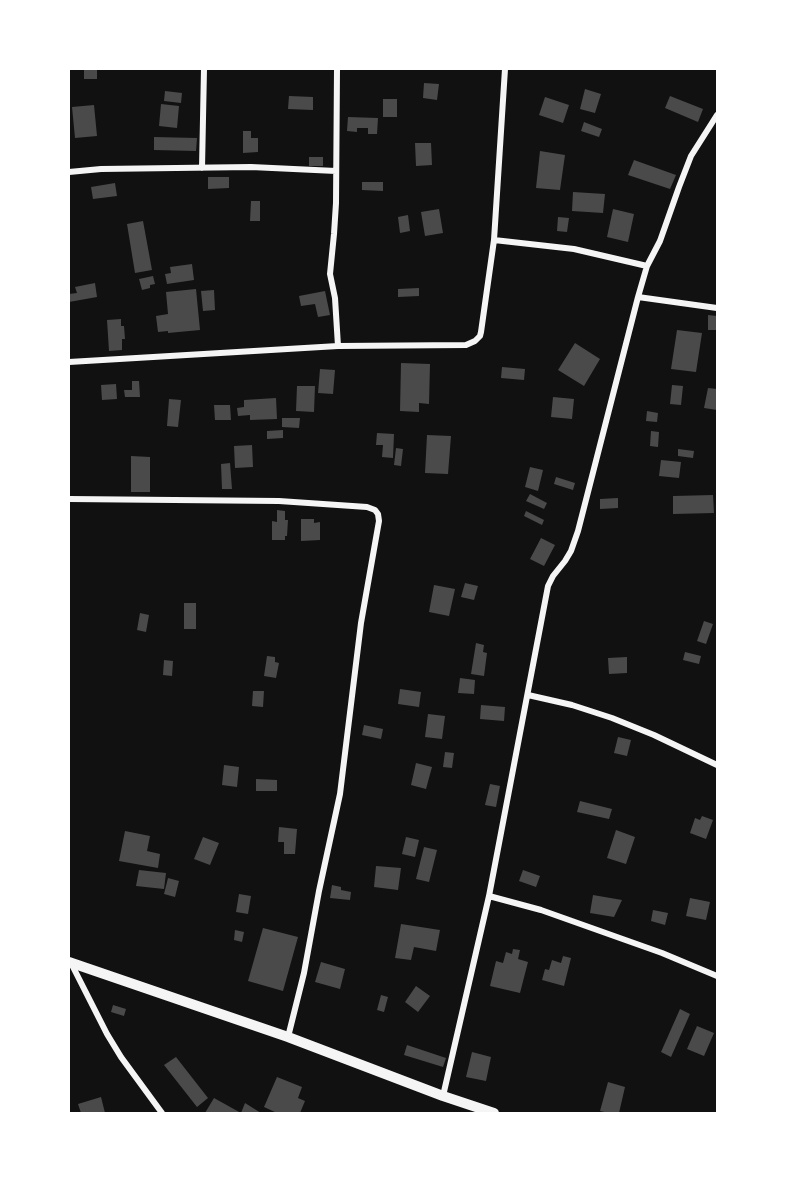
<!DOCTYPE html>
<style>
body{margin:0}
#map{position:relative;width:786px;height:1182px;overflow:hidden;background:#111;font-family:Literata,serif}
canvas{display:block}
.frame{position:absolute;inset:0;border:70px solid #fff;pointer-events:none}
</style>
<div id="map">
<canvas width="786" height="1182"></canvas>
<div class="frame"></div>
</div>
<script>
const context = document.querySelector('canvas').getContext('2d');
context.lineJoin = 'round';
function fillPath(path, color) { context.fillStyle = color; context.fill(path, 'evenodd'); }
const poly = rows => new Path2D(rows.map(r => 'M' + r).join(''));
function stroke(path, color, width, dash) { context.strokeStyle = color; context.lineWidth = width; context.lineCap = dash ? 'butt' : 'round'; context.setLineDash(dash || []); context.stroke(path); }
const building = poly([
 [84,69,97,69,97,79,84,79],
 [424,83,439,84,437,100,423,98],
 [585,89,601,94,595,113,580,109],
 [165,91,182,93,181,103,164,101],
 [289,96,313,97,313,110,288,109],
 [670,96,703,109,698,122,665,108],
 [545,97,569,105,563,123,539,115],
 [383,99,397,99,397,117,383,117],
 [161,104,179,106,177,128,159,126],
 [94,105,97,136,75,138,72,107],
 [348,117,378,118,377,134,368,134,368,128,357,128,357,132,347,131],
 [584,122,602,129,599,137,581,131],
 [243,131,251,131,251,138,258,138,258,152,243,153],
 [154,137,197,138,196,151,154,150],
 [415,143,431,143,432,165,416,166],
 [540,151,565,155,560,190,536,188],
 [309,157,323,157,323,166,309,166],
 [634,160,676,175,670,189,628,175],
 [208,177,229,177,229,188,208,189],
 [362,182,383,182,383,191,362,190],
 [115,183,117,196,93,199,91,187],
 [573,192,605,194,603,213,572,211],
 [251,201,260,201,260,221,250,221],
 [439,209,443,233,425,236,421,212],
 [613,209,634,214,628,242,607,237],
 [408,215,410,231,400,233,398,217],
 [558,217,569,218,567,232,557,231],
 [143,221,152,270,135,273,127,224],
 [192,264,194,280,167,284,165,274,171,273,170,267],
 [153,276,155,284,150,285,150,288,142,290,139,279],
 [95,283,97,297,69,302,69,294,77,293,75,287],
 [419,288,419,296,398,297,398,289],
 [196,289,200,330,168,333,168,331,158,332,156,316,168,314,166,292],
 [214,290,215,310,203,311,201,291],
 [325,291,330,315,318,317,315,304,301,306,299,296],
 [708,315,717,316,717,330,708,330],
 [121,319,121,326,124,326,125,339,122,339,122,350,109,351,107,320],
 [677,330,702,333,696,372,671,369],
 [575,343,600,359,584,386,558,370],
 [401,363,430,364,429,404,419,403,419,412,400,411],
 [502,367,525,369,524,380,501,378],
 [320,369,335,370,333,394,318,393],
 [132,381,139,381,140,397,125,397,124,390,132,390],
 [116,384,117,399,102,400,101,385],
 [672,385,683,386,681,405,670,404],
 [297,386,315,386,314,412,296,411],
 [708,388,717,389,717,410,704,408],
 [553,397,574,399,572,419,551,417],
 [276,398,277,419,250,420,250,415,238,416,237,408,244,407,244,400],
 [169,399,181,400,178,427,167,426],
 [214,405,230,405,231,420,215,420],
 [647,411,658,413,657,422,646,421],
 [282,418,300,418,299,428,282,427],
 [283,430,283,438,267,439,267,431],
 [651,431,659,432,658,447,650,446],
 [377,433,394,434,393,458,382,457,383,445,376,445],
 [427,435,451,436,448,474,425,473],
 [252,445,253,467,235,468,234,446],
 [396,448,403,449,401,466,394,465],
 [678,449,694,451,693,458,678,456],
 [131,456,150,457,150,492,131,492],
 [661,460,681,462,679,478,659,476],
 [230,463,232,489,222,489,221,464],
 [530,467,543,470,538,491,525,487],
 [556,477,575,483,573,490,554,484],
 [530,494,547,503,544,509,526,501],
 [713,495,714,513,673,514,673,496],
 [618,498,618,508,600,509,600,499],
 [277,510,285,511,285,520,288,520,287,536,285,536,285,540,272,540,272,521,277,522],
 [526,511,544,520,542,525,524,516],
 [301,519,314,519,314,523,320,522,320,540,301,541],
 [541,538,555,545,544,566,530,559],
 [465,583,478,586,474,600,461,597],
 [434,585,455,589,449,616,429,612],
 [184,603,196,603,196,629,184,629],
 [140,613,149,615,146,632,137,630],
 [704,621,713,624,706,644,697,641],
 [476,643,484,645,483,652,487,653,484,676,471,674],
 [685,652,701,656,699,664,683,660],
 [267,656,275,657,275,662,279,663,276,678,264,676],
 [627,657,627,673,609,674,608,658],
 [164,660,173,661,172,676,163,675],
 [460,678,475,680,474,694,458,693],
 [400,689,421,692,419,707,398,704],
 [253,691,264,691,263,707,252,706],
 [481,705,505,707,504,721,480,719],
 [428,714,445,716,442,739,425,737],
 [364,725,383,729,381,739,362,735],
 [618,737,631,740,627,756,614,753],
 [445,752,454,753,452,768,443,767],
 [416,763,432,767,426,789,411,785],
 [224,765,239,767,237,787,222,785],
 [256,779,277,780,277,791,256,791],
 [490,784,500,786,496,807,485,805],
 [580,801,612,809,609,819,577,812],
 [702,816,713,820,706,839,690,833,695,818,700,820],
 [279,827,297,829,295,854,284,854,284,842,278,842],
 [616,830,635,837,626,864,607,858],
 [125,831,150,836,147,851,160,854,158,868,119,861],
 [203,837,219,843,210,865,194,859],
 [406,837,419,840,415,857,402,854],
 [424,847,437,850,429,882,416,879],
 [376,866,401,868,398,890,374,887],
 [139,870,166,873,164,889,136,886],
 [523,870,540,876,536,887,519,881],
 [168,878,179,881,175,897,164,894],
 [332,885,341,887,341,890,351,892,350,900,330,898],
 [239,894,251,896,248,914,236,912],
 [593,895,622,900,614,917,590,913],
 [690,898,710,902,706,920,686,916],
 [653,910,668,913,665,925,651,921],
 [401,924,440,930,436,951,414,947,411,960,395,958],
 [263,928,298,937,283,991,248,981],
 [235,930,244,932,242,942,234,940],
 [513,949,520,950,518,959,528,962,520,993,490,986,496,961,503,963,506,952,512,954],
 [563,956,571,958,564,986,542,980,545,969,549,970,552,960,561,963],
 [321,962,345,969,340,989,315,982],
 [416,986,430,996,418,1012,405,1002],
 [381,995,388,997,384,1012,377,1010],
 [113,1005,126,1009,124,1016,111,1012],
 [680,1009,690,1014,671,1057,661,1052],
 [697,1026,714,1033,704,1056,687,1049],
 [407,1045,446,1058,443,1067,404,1055],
 [472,1052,491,1057,486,1081,466,1077],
 [176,1057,208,1098,197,1107,164,1065],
 [277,1077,302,1087,298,1098,305,1101,300,1113,277,1113,264,1107],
 [608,1082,625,1087,619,1113,609,1113,600,1111],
 [101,1097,105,1113,81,1113,78,1104],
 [214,1098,241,1113,245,1103,261,1113,205,1113]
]);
const minor = poly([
 [337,69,336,203,334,234,330,274,335,298,338,346],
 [202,168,204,69],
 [69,172,101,169,251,167,336,171],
 [494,240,574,249,647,266],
 [638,297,717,308],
 [69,362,338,346,466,345,475,341,480,336,481,332,494,240,505,69],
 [69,499,279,501,367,507,375,510,378,514,379,521,361,623,340,794,319,891,304,973,288,1037],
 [528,695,572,705,612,718,654,735,717,765],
 [489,896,541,910,662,953,717,976],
 [71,963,107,1034,121,1057,162,1113],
 [443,1096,489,896,548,586,553,576,565,561,571,551,578,531,638,297,647,266,660,241,679,187,691,156,717,115]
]);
const tertiary = poly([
 [69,962,288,1037,443,1096,494,1113]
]);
fillPath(building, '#4a4a4a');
stroke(minor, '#f5f5f5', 6);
stroke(tertiary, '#f5f5f5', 10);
</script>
